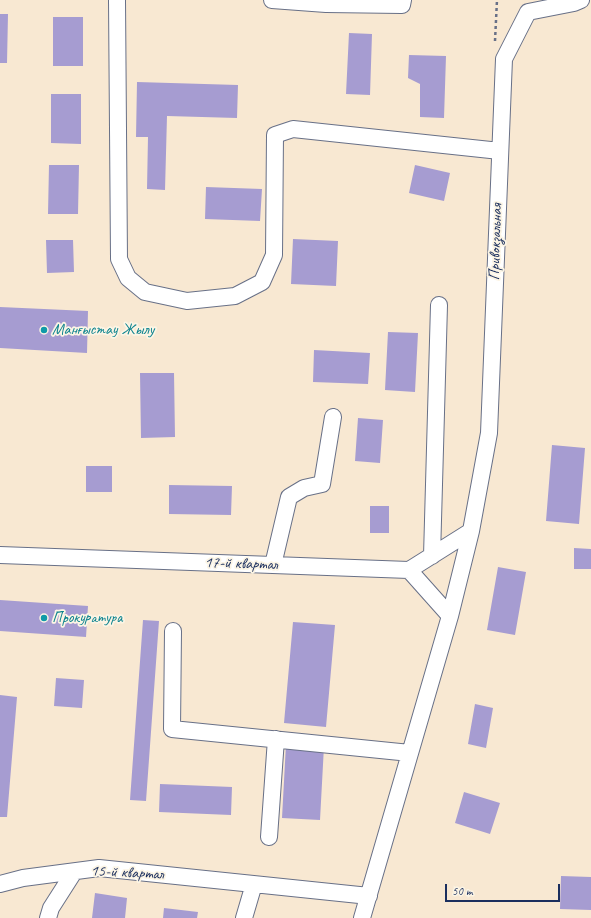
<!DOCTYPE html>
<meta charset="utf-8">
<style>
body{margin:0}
#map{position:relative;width:591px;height:918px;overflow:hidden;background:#f8e8d2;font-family:Caveat,sans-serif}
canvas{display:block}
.scale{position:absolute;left:445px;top:884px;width:115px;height:18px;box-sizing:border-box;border:2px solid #1b2f5e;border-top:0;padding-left:5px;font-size:12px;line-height:14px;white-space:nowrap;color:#1b2f5e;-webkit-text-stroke:3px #fcf5e5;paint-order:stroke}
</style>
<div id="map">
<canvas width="591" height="918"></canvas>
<div class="scale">50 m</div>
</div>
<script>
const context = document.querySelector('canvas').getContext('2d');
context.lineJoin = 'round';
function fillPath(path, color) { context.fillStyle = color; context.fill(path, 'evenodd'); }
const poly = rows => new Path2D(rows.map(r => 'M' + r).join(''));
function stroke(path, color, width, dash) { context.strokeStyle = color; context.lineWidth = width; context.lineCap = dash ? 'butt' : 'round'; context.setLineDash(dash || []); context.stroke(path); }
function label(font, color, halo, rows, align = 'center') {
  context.font = font + ' Caveat,sans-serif'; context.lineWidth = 3.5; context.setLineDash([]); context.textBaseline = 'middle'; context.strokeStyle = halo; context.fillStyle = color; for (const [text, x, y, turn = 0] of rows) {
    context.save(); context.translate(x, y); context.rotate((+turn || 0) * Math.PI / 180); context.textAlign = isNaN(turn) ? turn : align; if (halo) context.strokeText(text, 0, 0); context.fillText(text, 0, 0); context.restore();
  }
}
const building = poly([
 [0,14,8,14,7,63,0,63],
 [53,17,83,17,83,66,53,66],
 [349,33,372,34,370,95,346,94],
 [409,55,446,56,444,118,420,117,420,84,408,78],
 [137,82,238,85,237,118,167,116,165,190,147,189,148,137,136,137],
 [51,94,81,94,81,144,51,143],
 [49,165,79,165,78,214,48,214],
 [415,165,450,173,444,201,409,193],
 [206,187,262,189,260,221,205,219],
 [293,239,338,241,336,286,291,284],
 [46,240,73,240,74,272,47,273],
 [0,307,88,311,87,353,0,348],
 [388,332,418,333,415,392,385,390],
 [314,350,370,353,368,384,313,382],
 [140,373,174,373,175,437,141,438],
 [358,418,383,420,380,463,355,461],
 [552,445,585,448,579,524,546,521],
 [86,466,112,466,112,492,86,492],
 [169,485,232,486,231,515,169,514],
 [370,506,389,506,389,533,370,533],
 [574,548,591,549,591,569,574,569],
 [498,567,526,572,515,635,487,630],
 [0,600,88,606,86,637,0,631],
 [143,620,159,621,146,801,130,800],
 [293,622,335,625,326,727,284,723],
 [56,678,84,680,82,708,54,706],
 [0,695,17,697,7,817,0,817],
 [475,704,493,708,486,748,468,744],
 [286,744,324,746,320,820,282,818],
 [160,784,232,787,231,815,159,812],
 [464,792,500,803,490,834,455,823],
 [561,876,591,877,591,910,560,909],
 [95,893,127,898,125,918,92,918],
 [164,908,198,912,197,918,163,918]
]);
const path = poly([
 [495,41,497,0]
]);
const minor = poly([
 [117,0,119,259,128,278,145,292,187,301,235,296,262,282,274,255,275,135,293,129,500,151],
 [272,0,326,4],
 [325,0,326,4,402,5,403,0],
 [0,555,409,570,471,531],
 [432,556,439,305],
 [273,565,289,497,304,488,322,484,333,417],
 [409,570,450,616],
 [173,631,172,729,410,753],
 [269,837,276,739],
 [0,884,23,878,99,868,369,896],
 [48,918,51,908,74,872],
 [244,918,254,884],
 [362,918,450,616,471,531,489,433,504,59,528,12,574,3,581,0]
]);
const markers = [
 [44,330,4,"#0f9aa8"],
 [44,618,4,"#0f9aa8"]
];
const streetNames = [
 ["Привокзальная",496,242,-88],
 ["17-й квартал",241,564,2],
 ["15-й квартал",127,873,3]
];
const cultureNames = [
 ["Манғыстау Жылу",52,330],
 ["Прокуратура",52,618]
];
fillPath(building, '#a69cd1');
stroke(minor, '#687087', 18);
stroke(path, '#687087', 2.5, [3, 3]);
stroke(minor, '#fff', 16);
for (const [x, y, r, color] of markers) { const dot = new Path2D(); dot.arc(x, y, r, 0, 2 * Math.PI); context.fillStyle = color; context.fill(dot); stroke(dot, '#fcf5e5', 1.5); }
label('16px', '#1b2f5e', '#fcf5e5', streetNames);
label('16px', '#0d838f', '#fcf5e5', cultureNames, 'left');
</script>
